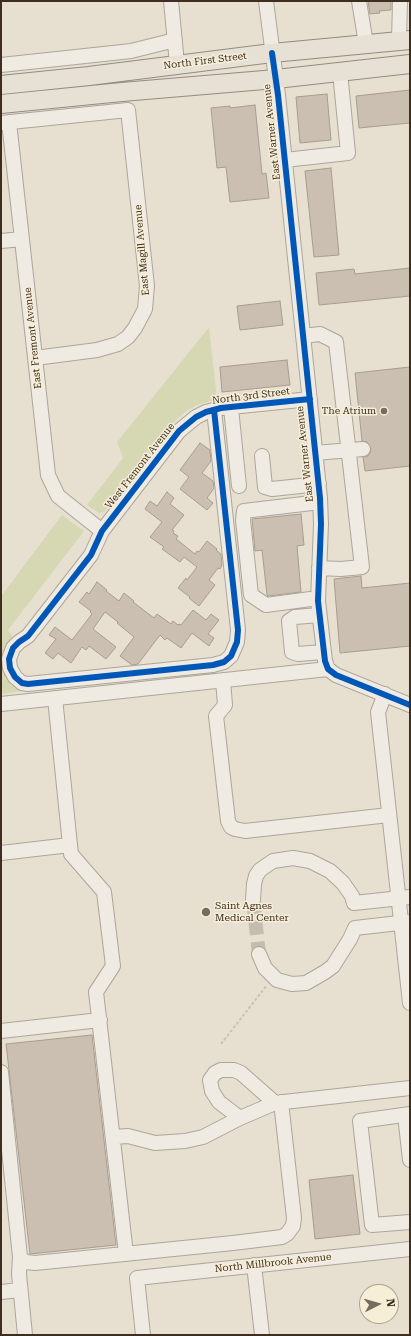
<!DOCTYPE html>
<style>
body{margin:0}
#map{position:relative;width:411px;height:1336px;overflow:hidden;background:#e7e0d1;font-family:"Roboto Serif",serif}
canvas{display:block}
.frame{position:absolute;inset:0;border:2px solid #3d2e20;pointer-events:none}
.north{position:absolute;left:359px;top:1284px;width:40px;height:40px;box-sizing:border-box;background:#f7eed8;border:1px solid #ada18e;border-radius:50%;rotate:84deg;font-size:11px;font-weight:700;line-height:16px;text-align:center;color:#3d2e20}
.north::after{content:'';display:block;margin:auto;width:14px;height:18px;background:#786c5e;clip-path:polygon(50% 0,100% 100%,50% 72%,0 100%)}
</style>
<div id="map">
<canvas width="411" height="1336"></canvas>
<div class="frame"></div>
<div class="north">N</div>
</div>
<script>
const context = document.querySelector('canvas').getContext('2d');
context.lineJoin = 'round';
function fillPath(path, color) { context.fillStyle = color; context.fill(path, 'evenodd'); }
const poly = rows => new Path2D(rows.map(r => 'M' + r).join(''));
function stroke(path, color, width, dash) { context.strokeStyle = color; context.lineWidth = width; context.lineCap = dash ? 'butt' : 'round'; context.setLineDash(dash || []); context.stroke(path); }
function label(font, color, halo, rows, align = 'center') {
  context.font = font + ' "Roboto Serif",serif'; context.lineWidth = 3; context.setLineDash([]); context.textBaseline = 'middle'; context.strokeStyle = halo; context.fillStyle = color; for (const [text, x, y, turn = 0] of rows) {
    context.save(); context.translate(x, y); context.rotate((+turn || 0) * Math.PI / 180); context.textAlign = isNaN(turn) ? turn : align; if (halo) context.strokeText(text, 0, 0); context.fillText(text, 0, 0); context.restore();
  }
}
const green = poly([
 [209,327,217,399,197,405,186,411,174,422,104,512,99,513,87,505,123,458,117,442],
 [62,515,84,531,8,630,13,637,6,646,2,658,2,666,10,683,22,691,1,694,1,596]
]);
const building = poly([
 [368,1,391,1,391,10,379,11,380,13,370,14,368,1],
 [410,90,410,123,359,128,356,96,410,90],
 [327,94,331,140,300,143,296,97,327,94],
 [255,105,262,174,266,173,269,198,230,202,226,167,217,168,211,108,230,106,230,108,255,105],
 [331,168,339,255,314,257,305,171,331,168],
 [410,268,410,296,319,305,316,273,354,269,355,274,410,268],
 [280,301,283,325,240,330,237,306,280,301],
 [287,360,290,385,222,392,220,367,287,360],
 [410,367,410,466,365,471,363,457,368,456,370,453,371,448,367,442,362,441,355,373,410,367],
 [200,443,210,450,211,461,202,473,213,481,214,488,207,498,213,503,207,510,180,489,189,477,180,470,200,443],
 [167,492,174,498,170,504,184,515,172,530,174,531,173,533,178,536,176,539,195,554,197,551,199,552,207,541,217,549,216,550,221,554,222,565,220,569,218,568,209,580,215,585,199,606,189,598,190,597,178,588,186,578,187,580,197,567,184,557,180,562,162,549,164,547,150,537,162,522,145,509,150,501,157,506,167,492],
 [301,514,304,545,297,546,301,592,268,596,267,595,262,550,255,551,252,519,301,514],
 [361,576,362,588,410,583,410,646,340,653,334,579,361,576],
 [97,582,107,590,106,591,119,601,124,593,134,601,133,602,154,618,157,614,171,624,173,621,178,625,179,624,181,625,193,610,206,620,211,614,219,620,208,634,214,638,209,646,192,633,181,648,167,638,165,640,160,635,138,664,132,665,120,656,134,637,117,623,118,622,105,612,93,629,116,647,106,659,89,646,86,650,82,647,71,663,58,653,53,659,45,653,56,639,49,635,55,627,72,640,92,614,90,612,91,611,79,602,87,592,89,594,97,582],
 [92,1035,116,1245,30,1254,6,1044,92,1035],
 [353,1175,360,1234,315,1239,309,1180,353,1175]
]);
const minorTunnel = poly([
 [253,900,259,954]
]);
const path = poly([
 [221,1044,267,985]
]);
const minor = poly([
 [171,1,177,64],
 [266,1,278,95,320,498,321,524,318,601,325,661,328,669,336,675,410,705],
 [359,1,366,44],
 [399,41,400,1],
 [1,65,113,53,131,51,175,40],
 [9,122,48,475,58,496,102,531],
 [1,123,128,110,147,286,145,309,135,328,128,337,118,344,97,350,35,358],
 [285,160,348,153,340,72],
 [1,241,22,239],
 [303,336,320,334,336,342,362,567,341,569,319,568],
 [231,408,239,486],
 [214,410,238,630,237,642,231,656,224,662,213,665,28,684,22,683,15,677,10,668,9,659,13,648,19,642,28,636,91,555,102,531,179,431,196,417,206,412,221,408,310,399],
 [315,453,363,449],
 [262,456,265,487,272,489,319,484],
 [318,598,266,605,251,595,243,520,244,511,320,502],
 [319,615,295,617,289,621,292,652,298,654,323,652],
 [223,680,225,705,216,716,228,821,231,827,235,829,245,831,389,815],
 [385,694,378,712,410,1003],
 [1,704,328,669],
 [70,845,71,854,104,892,113,966,96,992,126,1254],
 [1,853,70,845,55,698],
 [253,900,254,884,256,876,260,870,273,861,293,858,310,861,330,871,343,883,352,896,354,903,410,897],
 [259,954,265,968,277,980,292,984,306,983,325,972,333,966,350,939,355,928,408,922],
 [1,1031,100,1020],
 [1,1072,20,1257,19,1274,25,1335],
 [410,1114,360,1121,372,1225,410,1222],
 [405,1115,410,1160],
 [240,1118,219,1102,212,1091,210,1080,215,1073,221,1070,234,1070,241,1073,275,1103],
 [113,1137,128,1136,155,1143,185,1141,203,1137,240,1118,275,1103,410,1088],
 [20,1257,23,1260,26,1262,35,1263,233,1243,282,1237,287,1234,293,1226,294,1218,281,1102],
 [254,1265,262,1335],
 [1,1292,20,1290],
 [143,1335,137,1278,410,1249]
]);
const major = poly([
 [1,85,89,76,272,53,410,40],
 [1,104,122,92,276,79,410,64]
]);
const cycleway = poly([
 [272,53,278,95,320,498,321,524,318,601,325,661,328,669,336,675,410,705],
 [214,410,238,630,237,642,231,656,224,662,213,665,28,684,22,683,15,677,10,668,9,659,13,648,19,642,28,636,91,555,102,531,179,431,196,417,206,412,221,408,310,399]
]);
const markers = [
 [384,411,4,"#786c5e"],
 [206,912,5,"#786c5e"]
];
const streetNames = [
 ["North First Street",205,61,-7],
 ["East Warner Avenue",272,132,-96],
 ["East Magill Avenue",142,250,-95],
 ["East Fremont Avenue",33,338,-96],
 ["North 3rd Street",251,396,-7],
 ["East Warner Avenue",305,454,-96],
 ["West Fremont Avenue",140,466,-52],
 ["North Millbrook Avenue",273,1263,-6]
];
const poiNames = [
 ["The Atrium",376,411],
 ["Saint Agnes",215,906,"left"],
 ["Medical Center",215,918,"left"]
];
fillPath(green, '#d6d7b3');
fillPath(building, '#cbbfb2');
stroke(building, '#a89c90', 1);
stroke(minorTunnel, '#c5bcae', 14, [14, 7]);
stroke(minor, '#ada599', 16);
stroke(major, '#928b80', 20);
stroke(path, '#c8c2b9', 2, [3, 2]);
stroke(minor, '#efebe3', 14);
stroke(major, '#e6e1d4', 18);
stroke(cycleway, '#0057b8', 6);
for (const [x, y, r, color] of markers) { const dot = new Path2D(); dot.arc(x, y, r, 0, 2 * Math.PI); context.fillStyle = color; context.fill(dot); stroke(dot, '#f7eed8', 1.5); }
label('10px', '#3d2e20', '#f7eed8', streetNames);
label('10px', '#3d2e20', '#f7eed8', poiNames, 'right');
</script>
